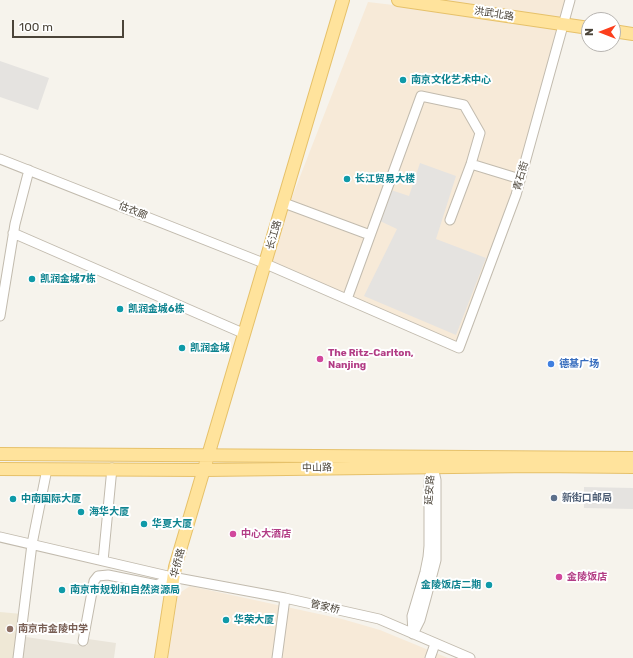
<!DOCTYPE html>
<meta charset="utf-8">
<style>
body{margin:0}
#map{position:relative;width:633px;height:658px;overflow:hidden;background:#f6f3ec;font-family:Rubik,sans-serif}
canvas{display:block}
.north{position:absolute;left:581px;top:12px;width:40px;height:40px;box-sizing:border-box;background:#fff;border:1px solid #b7b4b0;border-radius:50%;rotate:270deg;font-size:11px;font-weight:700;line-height:16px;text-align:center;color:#4b4439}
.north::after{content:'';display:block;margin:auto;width:14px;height:18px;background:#fc3f1d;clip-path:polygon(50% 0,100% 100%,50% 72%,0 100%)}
.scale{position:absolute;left:12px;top:20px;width:112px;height:18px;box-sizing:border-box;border:2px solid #4b4439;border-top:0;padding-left:5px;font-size:12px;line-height:14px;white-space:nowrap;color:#4b4439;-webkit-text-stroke:3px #fff;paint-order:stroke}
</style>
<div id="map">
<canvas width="633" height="658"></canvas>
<div class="north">N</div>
<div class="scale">100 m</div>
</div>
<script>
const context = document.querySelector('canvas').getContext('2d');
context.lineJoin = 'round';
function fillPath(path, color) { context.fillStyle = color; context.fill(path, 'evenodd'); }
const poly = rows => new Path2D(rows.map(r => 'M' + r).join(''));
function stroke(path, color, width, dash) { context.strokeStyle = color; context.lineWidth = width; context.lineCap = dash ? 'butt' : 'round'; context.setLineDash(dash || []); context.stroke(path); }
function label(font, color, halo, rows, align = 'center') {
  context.font = font + ' Rubik,"Noto Sans SC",sans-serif'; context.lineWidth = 4; context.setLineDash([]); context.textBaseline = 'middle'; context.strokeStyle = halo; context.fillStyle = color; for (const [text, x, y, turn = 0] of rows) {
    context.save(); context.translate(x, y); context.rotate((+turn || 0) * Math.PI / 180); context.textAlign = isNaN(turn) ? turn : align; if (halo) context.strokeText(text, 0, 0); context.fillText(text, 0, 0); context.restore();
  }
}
const residential = poly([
 [26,637,87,646,88,639,116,643,114,658,23,658]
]);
const commercial = poly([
 [398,0,570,0,516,195,459,348,266,264,368,2,545,23],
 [190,586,342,619,380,630,448,658,168,658,178,594]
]);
const education = poly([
 [0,612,22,614,17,658,0,658]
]);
const parking = poly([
 [0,61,49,78,38,110,0,97],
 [420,163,456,176,436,239,486,258,456,335,364,296,397,229,380,221,391,190,409,196],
 [584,487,633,488,633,509,584,508]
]);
const minor = poly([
 [0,159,266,264,459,348,516,195,570,0],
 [471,164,520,179],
 [284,203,370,235],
 [13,233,245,334],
 [347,299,421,96,464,105,480,133,471,164,450,220],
 [0,316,15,224,29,170],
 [0,537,172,577,285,598,379,619,470,658],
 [103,561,112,468],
 [413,633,412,616,425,572,428,557,429,546,429,479,433,467],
 [413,634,420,620,426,598,436,560,436,480,433,467],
 [83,641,94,581,98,576,108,575,157,585,172,577],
 [18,658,32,544,47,469],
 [277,658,285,598],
 [430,658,435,644]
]);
const major = poly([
 [398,0,589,28],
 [613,31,633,34],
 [0,454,633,458],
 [0,469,205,470,535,466,633,467],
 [161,658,175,567,343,0]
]);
const markers = [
 [403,80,4,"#0f9aa8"],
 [347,179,4,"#0f9aa8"],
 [32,279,4,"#0f9aa8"],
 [120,309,4,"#0f9aa8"],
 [182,348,4,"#0f9aa8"],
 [320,359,4,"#d1479c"],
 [551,364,4,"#3f7fe0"],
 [554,498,4,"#5c6f8a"],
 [13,499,4,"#0f9aa8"],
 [81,512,4,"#0f9aa8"],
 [144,524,4,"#0f9aa8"],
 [233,534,4,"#d1479c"],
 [559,577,4,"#d1479c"],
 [489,585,4,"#0f9aa8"],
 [62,590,4,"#0f9aa8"],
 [226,620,4,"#0f9aa8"],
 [10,629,4,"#8d6e63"]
];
const streetNames = [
 ["洪武北路",494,14,9],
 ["青石街",521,176,-74],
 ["估衣廊",133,211,22],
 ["长江路",274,235,-74],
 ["中山路",317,468,-1],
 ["延安路",430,490,-86],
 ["华侨路",178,563,-75],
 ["管家桥",325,607,13]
];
const cultureNames = [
 ["南京文化艺术中心",411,80],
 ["长江贸易大楼",355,179],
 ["凯润金城7栋",40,279],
 ["凯润金城6栋",128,309],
 ["凯润金城",190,348],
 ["中南国际大厦",21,499],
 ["海华大厦",89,512],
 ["华夏大厦",152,524],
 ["金陵饭店二期",481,585,"right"],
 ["南京市规划和自然资源局",70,590],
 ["华荣大厦",234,620]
];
const hotelNames = [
 ["The Ritz-Carlton,",328,353],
 ["Nanjing",328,365],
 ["中心大酒店",241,534],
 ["金陵饭店",567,577]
];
const shopNames = [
 ["德基广场",559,364]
];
const serviceNames = [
 ["新街口邮局",562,498]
];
const educationNames = [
 ["南京市金陵中学",18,629]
];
fillPath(residential, '#eae5da');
fillPath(commercial, '#f7ead8');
fillPath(education, '#efe8d6');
fillPath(parking, '#e5e3e0');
stroke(minor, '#c2bbae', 11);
stroke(major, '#e6c16a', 14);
stroke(minor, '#fff', 9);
stroke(major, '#ffe39c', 12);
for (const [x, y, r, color] of markers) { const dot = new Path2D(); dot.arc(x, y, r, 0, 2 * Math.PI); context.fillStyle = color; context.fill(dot); stroke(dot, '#fff', 1.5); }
label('10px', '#4b4439', '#fff', streetNames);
label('bold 10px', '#0d838f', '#fff', cultureNames, 'left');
label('bold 10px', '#b23c85', '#fff', hotelNames, 'left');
label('bold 10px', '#366cbe', '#fff', shopNames, 'left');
label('bold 10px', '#4e5e75', '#fff', serviceNames, 'left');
label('bold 10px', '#785e54', '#fff', educationNames, 'left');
</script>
